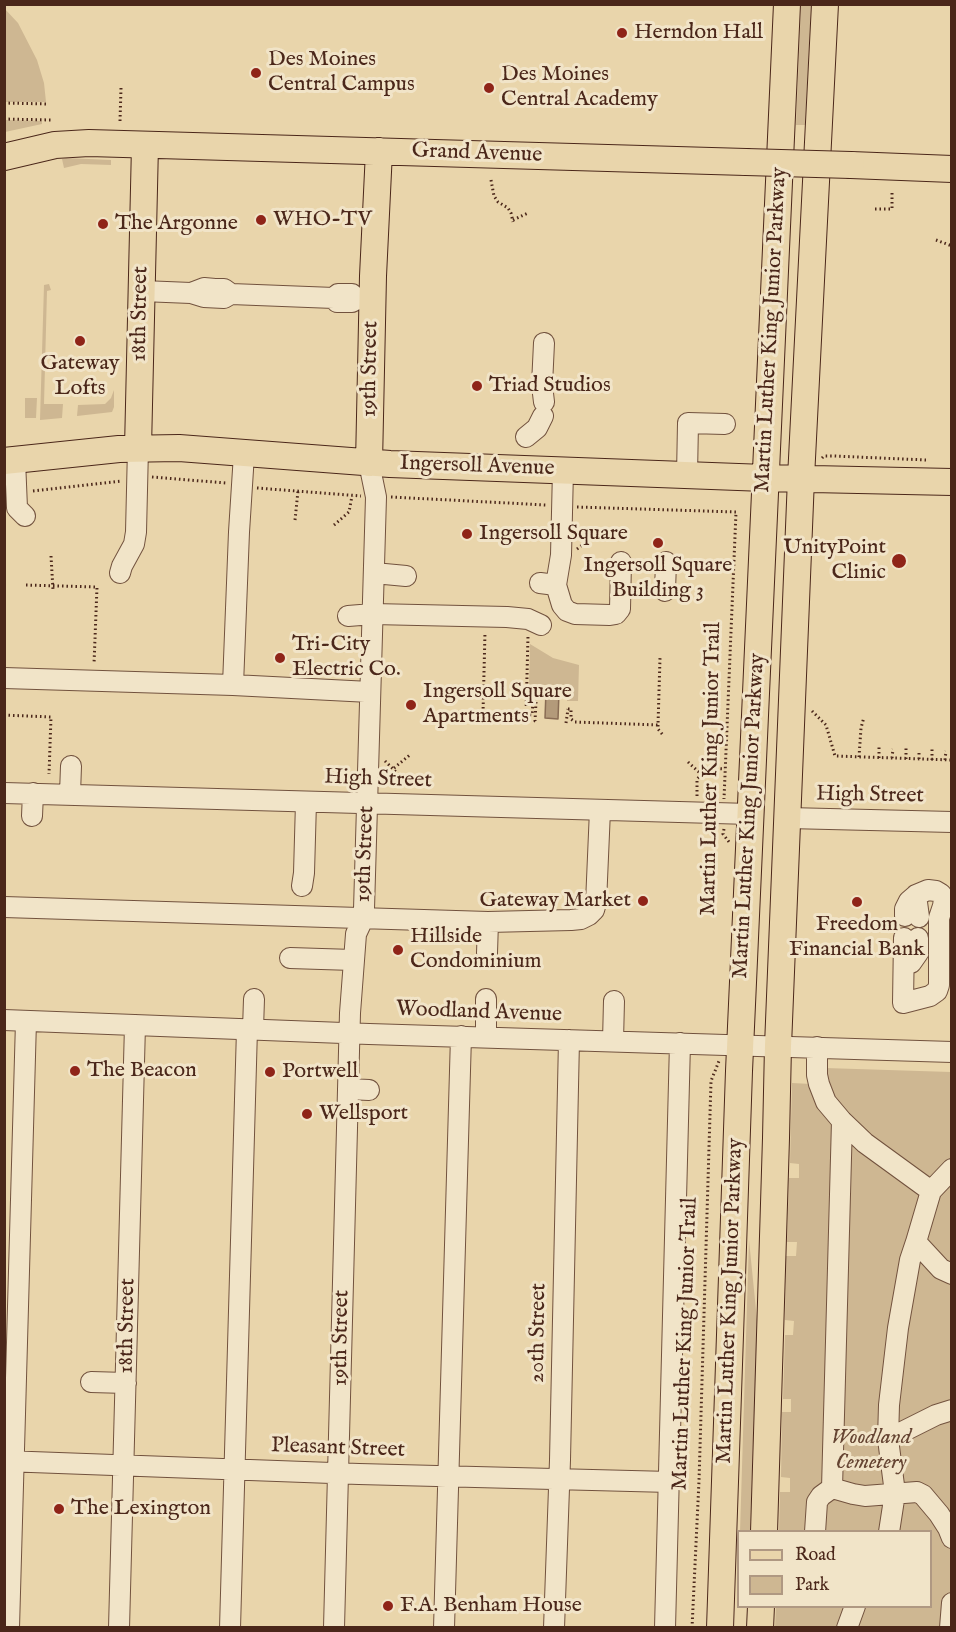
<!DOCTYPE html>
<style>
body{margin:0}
#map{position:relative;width:956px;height:1632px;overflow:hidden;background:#e9d5ab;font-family:"IM FELL English",serif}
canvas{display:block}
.frame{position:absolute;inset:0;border:6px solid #4b271a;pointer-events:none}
.legend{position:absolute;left:737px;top:1530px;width:195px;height:78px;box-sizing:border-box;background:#f1e4c8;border:2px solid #af9882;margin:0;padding:8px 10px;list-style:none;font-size:18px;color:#4b271a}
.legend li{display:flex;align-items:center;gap:12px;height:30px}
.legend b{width:30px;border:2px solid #af9882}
</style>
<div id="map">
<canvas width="956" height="1632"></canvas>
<div class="frame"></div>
<ul class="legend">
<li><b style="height:8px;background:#e9d5ab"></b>Road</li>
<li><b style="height:16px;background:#ceb792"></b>Park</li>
</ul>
</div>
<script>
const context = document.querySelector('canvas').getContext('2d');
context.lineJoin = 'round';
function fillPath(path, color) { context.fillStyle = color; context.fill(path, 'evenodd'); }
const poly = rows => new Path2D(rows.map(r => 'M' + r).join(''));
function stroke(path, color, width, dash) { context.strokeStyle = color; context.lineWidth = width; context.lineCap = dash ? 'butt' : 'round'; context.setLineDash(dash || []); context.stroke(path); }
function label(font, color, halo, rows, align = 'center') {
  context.font = font + ' "IM FELL English",serif'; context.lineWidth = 6; context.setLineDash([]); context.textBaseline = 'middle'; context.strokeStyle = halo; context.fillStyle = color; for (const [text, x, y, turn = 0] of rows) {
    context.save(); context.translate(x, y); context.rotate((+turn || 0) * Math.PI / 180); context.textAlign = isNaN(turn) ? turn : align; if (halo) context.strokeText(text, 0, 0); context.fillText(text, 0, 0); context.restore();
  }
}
const green = poly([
 [801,5,811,5,805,125,796,125],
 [4,8,18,23,37,60,44,83,46,102,5,102],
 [5,120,42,121,42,124,5,132],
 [66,158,111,160,111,165,81,164,64,168,62,159],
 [49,284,51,290,47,291,44,404,63,404,62,418,40,420,44,285],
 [114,390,114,407,112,412,77,416,78,405,105,404,111,398],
 [25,398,37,398,36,418,25,418],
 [530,644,553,658,579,665,578,701,567,701,567,685,529,685],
 [825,1068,951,1072,951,1627,775,1628,776,1607,930,1606,930,1532,779,1531,780,1492,790,1492,790,1478,781,1477,782,1412,791,1412,791,1399,783,1399,785,1335,793,1335,794,1321,785,1320,786,1256,796,1256,797,1242,787,1242,789,1178,799,1178,799,1164,790,1163,792,1083,811,1084,829,1088],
 [749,1240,757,1320,750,1531,740,1532]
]);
const water = poly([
 [546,691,559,692,558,719,545,718,546,691]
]);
const path = poly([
 [4,103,49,104],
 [4,119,51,120],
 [120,121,121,88],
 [491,180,494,196,498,202,508,208,511,213,513,222],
 [875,209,892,209,892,192],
 [513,220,528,213],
 [936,240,952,246],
 [4,392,5,392],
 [822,458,824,456,834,456,926,460],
 [152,477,226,483],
 [257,488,361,496],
 [33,491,122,481],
 [391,497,546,505],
 [577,507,736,512,724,799],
 [295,520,298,491],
 [334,525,349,512,352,496],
 [577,549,586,542,592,540],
 [51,556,53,590],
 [26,585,97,587,94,664],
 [484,694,505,695],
 [536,702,535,721,537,722],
 [568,709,571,709,571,719,575,722,658,725,660,658],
 [812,711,826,725,835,756,952,760],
 [483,713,485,632],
 [4,715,51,717,49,774],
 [526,715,528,636],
 [566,723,568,709],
 [658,725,658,729,663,735],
 [438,728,452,712,532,715,533,702,536,702],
 [859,757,861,728,864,717],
 [879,758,879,747],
 [892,758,893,749],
 [906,759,906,748],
 [919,759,919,750],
 [932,760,932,749],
 [945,760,946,751],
 [385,761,403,779,403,788],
 [688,762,702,775],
 [394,768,411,754],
 [697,796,697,779,708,768,725,769],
 [724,829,723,834,729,842],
 [692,1628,699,1481,711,1081,719,1061]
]);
const minor = poly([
 [142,291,191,293],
 [231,294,224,289,215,289,204,288,191,293,204,297,224,298,231,294,334,298],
 [357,299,352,294,338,294,334,298,337,302,352,302,357,299,372,300],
 [544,402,542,385,544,343],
 [526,437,537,428,543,416],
 [244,454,239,532,233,685,370,692],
 [15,460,17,508,25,516],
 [687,475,688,423,725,424],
 [120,573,122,566,134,544,136,532,138,448],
 [374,573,406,576],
 [540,583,556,585,561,555,563,470],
 [556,585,562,605,567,611,575,614,610,615,616,614,620,609,621,562],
 [665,591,666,562],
 [348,616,373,614,507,617,528,619,541,625],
 [4,678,233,685],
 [4,793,750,814],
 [70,794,71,766],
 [32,816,33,793],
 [788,818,952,822],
 [302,886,304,873,306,802],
 [916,895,919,917],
 [4,907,488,922,571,920,581,919,589,915,594,910,596,903,600,810],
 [904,938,903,1003,930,996,937,991,939,985,939,918,943,906,944,899,941,894,936,891,928,890,916,895,909,901,905,909,905,916],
 [487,953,488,922],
 [290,958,353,960],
 [911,963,918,953,918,938],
 [4,1020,369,1034,952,1052],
 [253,1029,254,999],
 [486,1037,486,999],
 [613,1041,614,1001],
 [817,1047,817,1075,819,1084,826,1102,842,1121,865,1143,931,1191],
 [348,1089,369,1090],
 [952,1169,931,1191,916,1242,941,1269,952,1274],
 [91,1382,126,1383],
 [888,1439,936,1415,952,1410],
 [4,1461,359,1474,670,1482],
 [832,1488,842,1121],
 [815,1532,817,1502,821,1496,832,1488,853,1494,865,1496,917,1492,923,1495,939,1514,948,1528,952,1538],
 [889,1532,895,1493,888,1439,889,1405,898,1328,910,1260,916,1242],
 [9,1628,26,1021],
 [119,1628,135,1025],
 [230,1628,247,1029],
 [334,1628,350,1013,356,934,363,919,364,909,376,497,369,463],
 [444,1628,461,1036],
 [554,1628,560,1460,569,1040],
 [665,1628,680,1043],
 [847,1628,855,1606],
 [950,1628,952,1603]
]);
const major = poly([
 [4,157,55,145,89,143,746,162],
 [851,165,952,169],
 [138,448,145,145],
 [4,461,119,449,179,448,390,464,765,478,952,482],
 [369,463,373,276,379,151],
 [764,1532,776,1138,778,1046,801,478,825,4],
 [720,1628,739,1071,787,4],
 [760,1628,761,1606]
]);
const majorBridge = poly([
 [746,162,851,165]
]);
const markers = [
 [622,33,6,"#8f2418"],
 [256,73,6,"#8f2418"],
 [489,88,6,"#8f2418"],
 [261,220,6,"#8f2418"],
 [103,224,6,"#8f2418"],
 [80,341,6,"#8f2418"],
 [477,386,6,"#8f2418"],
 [467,534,6,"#8f2418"],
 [658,543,6,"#8f2418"],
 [899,561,8,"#8f2418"],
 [280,658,6,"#8f2418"],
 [411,705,6,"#8f2418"],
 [643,901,6,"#8f2418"],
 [857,902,6,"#8f2418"],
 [398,950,6,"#8f2418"],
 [75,1071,6,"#8f2418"],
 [270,1072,6,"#8f2418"],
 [307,1114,6,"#8f2418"],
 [59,1509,6,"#8f2418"],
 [388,1606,6,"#8f2418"]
];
const poiNames = [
 ["Herndon Hall",634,33],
 ["Des Moines",268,60],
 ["Central Campus",268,85],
 ["Des Moines",501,75],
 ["Central Academy",501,100],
 ["WHO-TV",273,220],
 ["The Argonne",115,224],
 ["Gateway",80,364,"center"],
 ["Lofts",80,389,"center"],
 ["Triad Studios",489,386],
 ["Ingersoll Square",479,534],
 ["UnityPoint",886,548,"right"],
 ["Clinic",886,573,"right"],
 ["Ingersoll Square",658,566,"center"],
 ["Building 3",658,591,"center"],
 ["Tri-City",292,645],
 ["Electric Co.",292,670],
 ["Ingersoll Square",423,692],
 ["Apartments",423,717],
 ["Gateway Market",631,901,"right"],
 ["Freedom",857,925,"center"],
 ["Financial Bank",857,950,"center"],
 ["Hillside",410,937],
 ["Condominium",410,962],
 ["The Beacon",87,1071],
 ["Portwell",282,1072],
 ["Wellsport",319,1114],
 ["The Lexington",71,1509],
 ["F.A. Benham House",400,1606]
];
const streetNames = [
 ["Grand Avenue",477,154,2],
 ["18th Street",141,314,-89],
 ["Martin Luther King Junior Parkway",772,330,-87],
 ["19th Street",371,369,-89],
 ["Ingersoll Avenue",477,467,2],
 ["Martin Luther King Junior Trail",712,769,-89],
 ["High Street",378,780,2],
 ["High Street",870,796,1],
 ["Martin Luther King Junior Parkway",750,816,-87],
 ["19th Street",366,854,-88],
 ["Woodland Avenue",479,1013,2],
 ["Martin Luther King Junior Parkway",731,1301,-88],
 ["18th Street",128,1326,-89],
 ["20th Street",539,1333,-89],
 ["19th Street",342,1338,-89],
 ["Martin Luther King Junior Trail",686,1344,-88],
 ["Pleasant Street",338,1449,2]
];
const parkNames = [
 ["Woodland",871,1438],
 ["Cemetery",871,1463]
];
fillPath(green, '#ceb792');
fillPath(water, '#b39a7a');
stroke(water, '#896c54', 1.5);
stroke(minor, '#72523e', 22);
stroke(major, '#4b271a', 28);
stroke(path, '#4b271a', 3, [1.5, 3]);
stroke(minor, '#f1e4c8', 20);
stroke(major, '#e9d5ab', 26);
stroke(majorBridge, '#4b271a', 28, []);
stroke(majorBridge, '#e9d5ab', 26);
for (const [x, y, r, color] of markers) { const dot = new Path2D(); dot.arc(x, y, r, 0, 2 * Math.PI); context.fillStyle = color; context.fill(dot); stroke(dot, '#f1e4c8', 2); }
label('22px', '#4b271a', '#f1e4c8', poiNames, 'left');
label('22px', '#4b271a', '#f1e4c8', streetNames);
label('italic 22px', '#654432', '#f1e4c8', parkNames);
</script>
